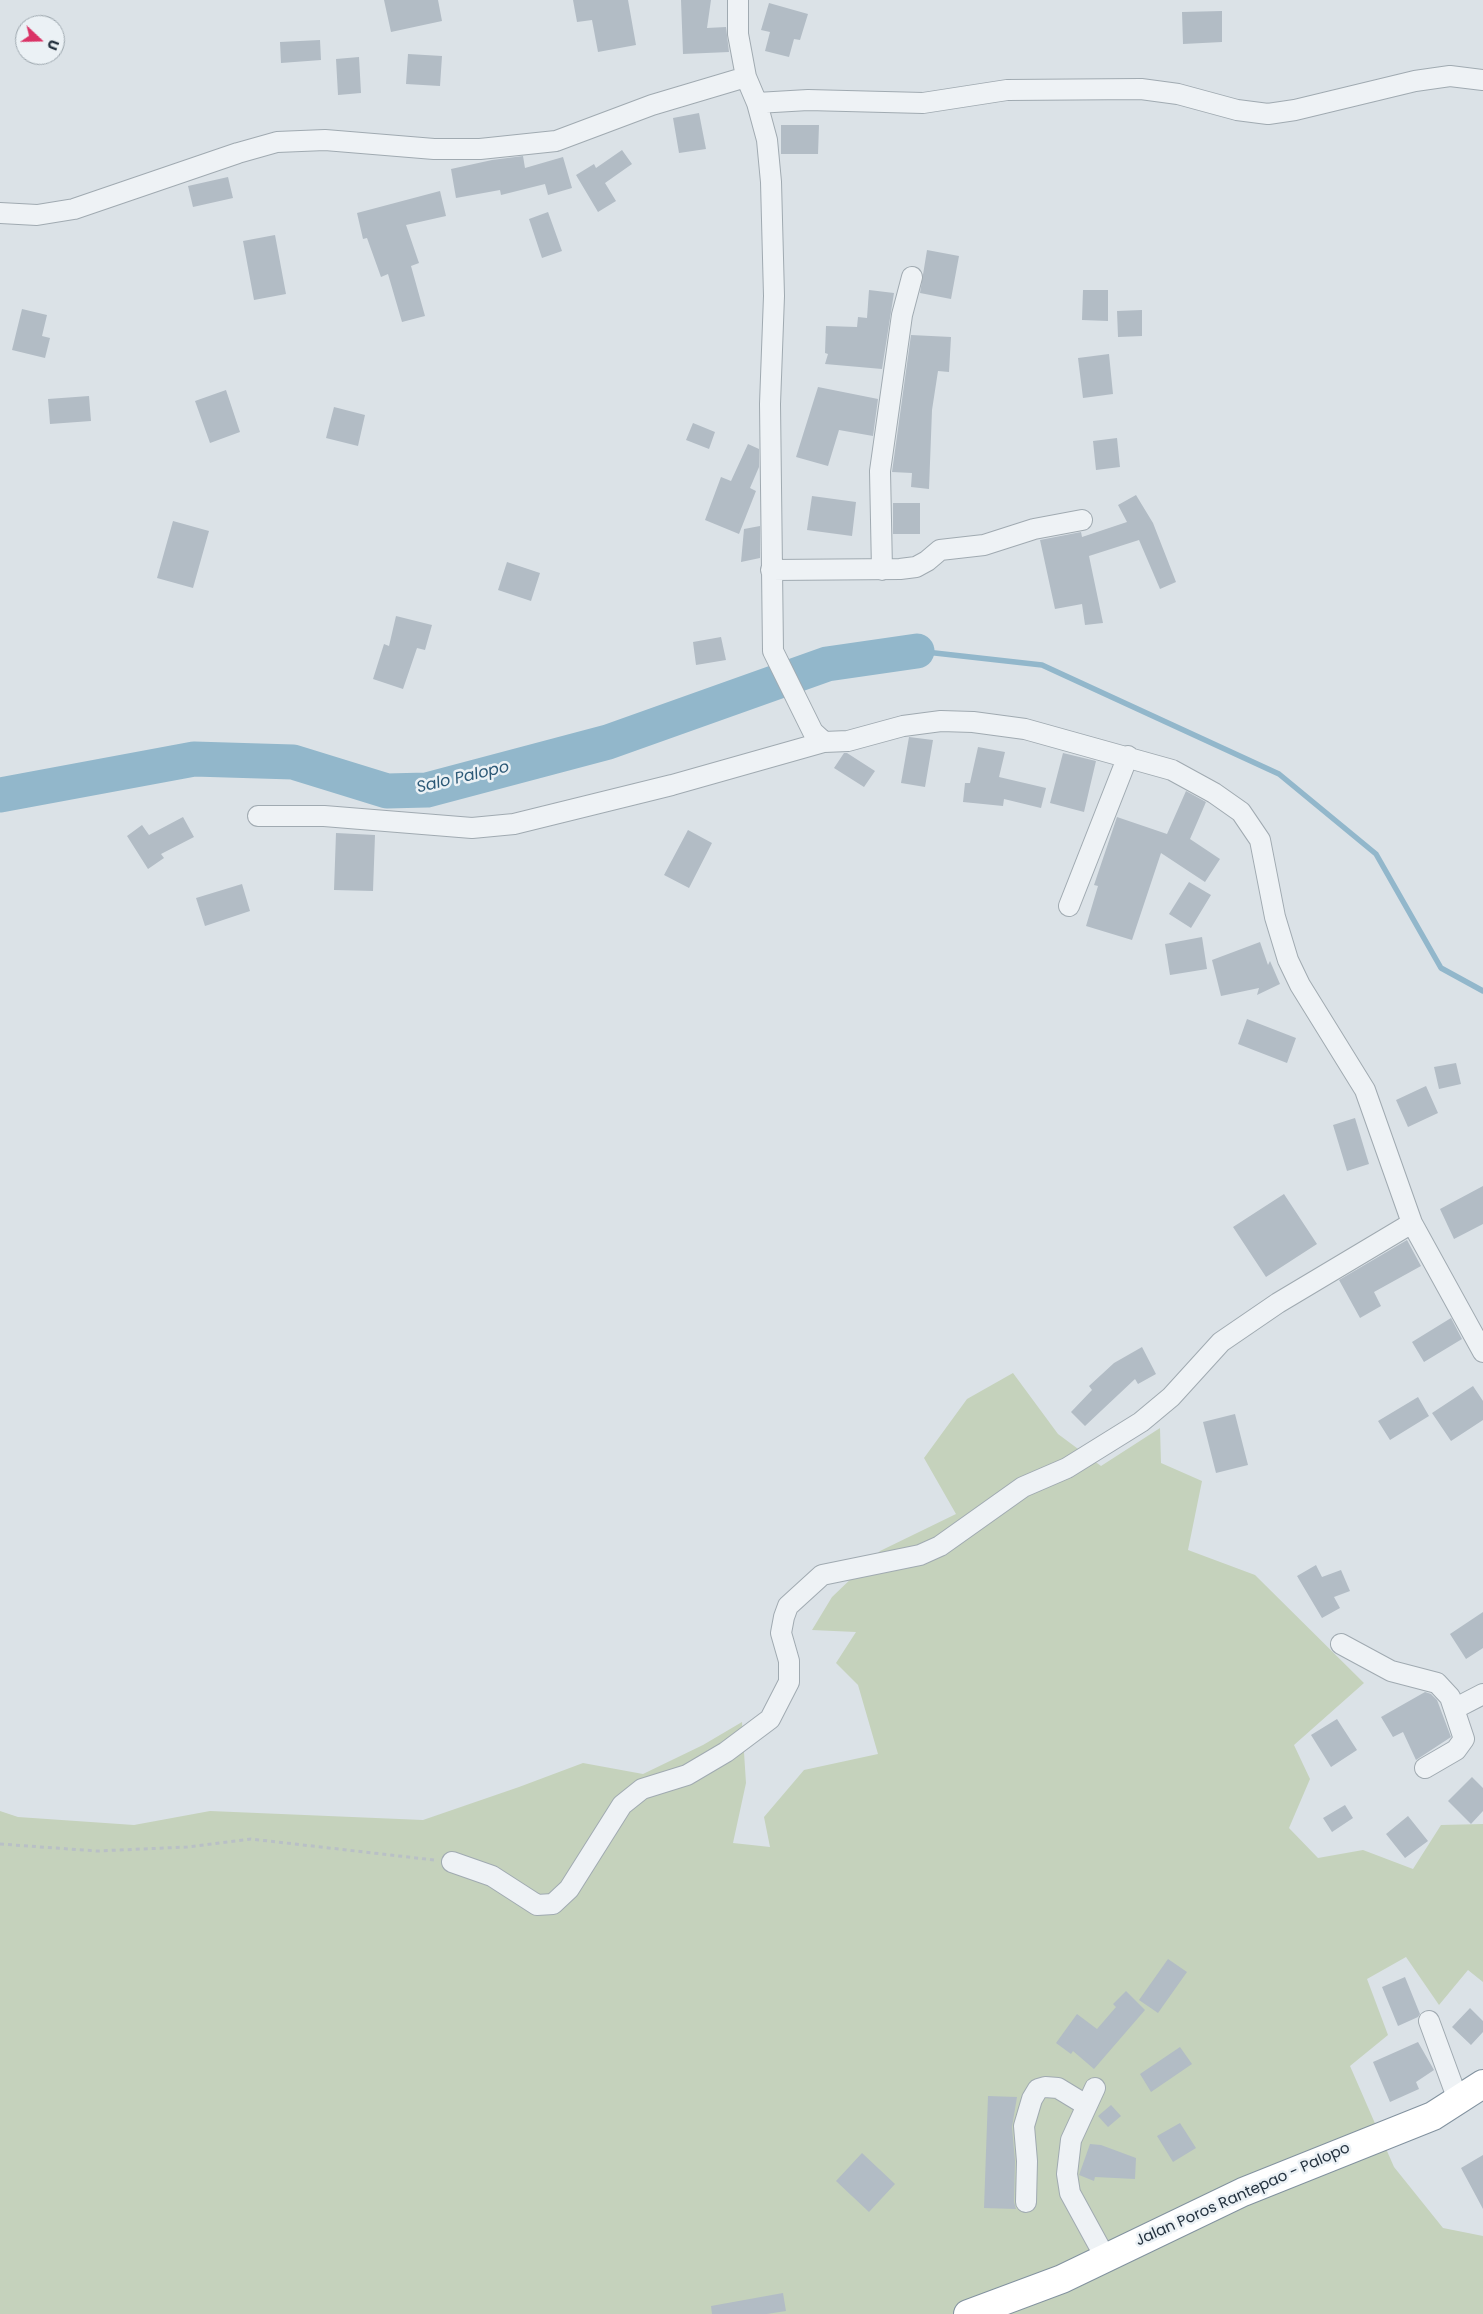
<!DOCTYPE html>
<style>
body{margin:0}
#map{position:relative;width:1483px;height:2314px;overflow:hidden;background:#dbe2e7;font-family:Poppins,sans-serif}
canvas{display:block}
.north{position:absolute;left:15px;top:15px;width:50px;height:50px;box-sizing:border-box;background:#ebf1f5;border:1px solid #9ba5ac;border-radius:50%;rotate:111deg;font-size:14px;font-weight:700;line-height:20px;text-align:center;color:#24323f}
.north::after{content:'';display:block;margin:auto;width:18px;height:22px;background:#da3366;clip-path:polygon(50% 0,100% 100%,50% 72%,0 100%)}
</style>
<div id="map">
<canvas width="1483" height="2314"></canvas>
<div class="north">U</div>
</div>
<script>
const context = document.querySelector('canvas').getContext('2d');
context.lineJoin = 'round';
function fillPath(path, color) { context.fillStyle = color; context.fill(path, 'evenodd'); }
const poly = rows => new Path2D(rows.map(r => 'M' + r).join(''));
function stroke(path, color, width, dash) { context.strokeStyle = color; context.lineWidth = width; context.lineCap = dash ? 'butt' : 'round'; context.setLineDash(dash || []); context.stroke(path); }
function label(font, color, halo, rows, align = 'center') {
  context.font = font + ' Poppins,sans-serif'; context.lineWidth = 5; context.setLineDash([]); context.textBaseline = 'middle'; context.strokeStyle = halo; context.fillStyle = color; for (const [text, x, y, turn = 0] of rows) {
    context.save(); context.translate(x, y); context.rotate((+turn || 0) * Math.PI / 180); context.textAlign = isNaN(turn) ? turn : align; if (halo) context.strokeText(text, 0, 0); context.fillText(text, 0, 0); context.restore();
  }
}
const green = poly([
 [1013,1373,1058,1434,1101,1466,1160,1428,1161,1463,1202,1481,1188,1550,1255,1575,1364,1683,1294,1745,1310,1779,1289,1828,1318,1858,1363,1850,1413,1869,1441,1825,1483,1824,1483,1982,1468,1970,1439,2005,1406,1957,1367,1979,1388,2035,1350,2066,1394,2167,1443,2228,1483,2236,1483,2314,0,2314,0,1811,18,1817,134,1825,210,1811,423,1820,519,1787,583,1763,643,1774,703,1745,742,1722,746,1783,733,1843,770,1847,764,1817,804,1770,878,1754,858,1685,836,1663,856,1632,812,1630,832,1597,880,1551,956,1514,924,1458,967,1399]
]);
const stream = poly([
 [917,651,1042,665,1279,774,1376,854,1441,968,1483,991]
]);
const river = poly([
 [0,795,194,759,293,762,387,791,427,790,608,742,827,664,917,651]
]);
const building = poly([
 [384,0,438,0,442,21,391,32],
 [573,0,628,0,636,45,598,52,592,20,577,22],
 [681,0,711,0,707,28,726,27,729,52,683,54],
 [769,3,808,14,800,40,794,39,789,57,765,51,770,32,761,30],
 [1222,11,1222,42,1183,44,1182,12],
 [320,40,321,60,281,63,280,42],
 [408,54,442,56,440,86,406,84],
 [359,57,361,93,338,95,336,59],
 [699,113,706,149,679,153,673,118],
 [781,125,819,125,818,154,781,154],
 [622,150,632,164,605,183,616,201,598,212,576,175,594,164,596,168],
 [523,156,525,168,563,157,572,188,548,195,545,184,501,195,500,190,456,198,451,169,492,160],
 [228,177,233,198,193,207,188,186],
 [440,191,446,216,406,225,419,263,411,266,425,316,402,322,388,274,381,277,367,238,363,239,357,213],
 [548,212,562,251,542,258,529,219],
 [275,235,286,294,254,300,243,241],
 [927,250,959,256,951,299,920,293],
 [869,290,894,293,882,369,825,364,828,354,825,353,826,326,857,327,858,317,867,318],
 [1083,290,1108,290,1108,321,1082,320],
 [22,309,47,315,42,336,50,338,45,358,12,350],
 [1142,310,1142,336,1118,337,1117,311],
 [911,335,951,337,949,372,938,371,932,410,929,489,911,487,912,473,892,472],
 [1109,354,1113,394,1083,398,1078,358],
 [818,387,878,399,873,436,839,430,828,466,796,457],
 [226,390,240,432,210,443,195,401],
 [89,396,91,421,50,424,48,399],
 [334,407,365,415,358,446,326,438],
 [693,423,715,432,709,449,686,440],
 [1117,438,1120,467,1096,470,1093,441],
 [748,444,759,449,759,467,750,488,756,491,739,534,705,520,721,477,731,481],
 [1136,495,1153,523,1176,582,1160,589,1139,540,1089,556,1103,623,1085,625,1082,604,1055,609,1040,540,1081,532,1082,537,1127,522,1118,505],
 [812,496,856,502,852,536,807,530],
 [893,503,920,503,920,534,893,534],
 [173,521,209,531,193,588,157,578],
 [760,526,760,558,741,562,744,529],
 [507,562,540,573,531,601,498,590],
 [396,616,432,625,425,650,417,648,403,689,373,679,384,644,389,646],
 [721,637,726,660,696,665,693,642],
 [909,737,933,740,925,787,901,783],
 [978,747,1005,752,999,777,1046,788,1041,808,1004,799,1003,806,963,802,965,783,970,783],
 [844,753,847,753,875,771,864,787,834,768],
 [1063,753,1096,761,1084,812,1050,803],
 [1186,791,1206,802,1190,839,1220,859,1205,882,1161,853,1132,940,1086,926,1098,886,1094,885,1117,817,1167,834],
 [183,817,194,837,161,854,164,858,148,869,127,836,142,825,149,835],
 [688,830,712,843,689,888,664,875],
 [336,833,375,835,373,891,334,890],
 [1189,882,1211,895,1191,928,1169,914],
 [242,884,250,911,205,926,196,898],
 [1202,937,1207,969,1170,975,1165,944],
 [1260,942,1268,965,1270,961,1280,984,1257,995,1259,988,1221,996,1212,960],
 [1247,1019,1296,1038,1287,1063,1238,1044],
 [1456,1063,1461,1084,1439,1089,1434,1067],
 [1426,1086,1438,1113,1408,1127,1396,1100],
 [1355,1118,1369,1164,1347,1171,1333,1125],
 [1483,1186,1483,1224,1454,1239,1440,1209],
 [1284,1194,1317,1244,1266,1277,1233,1227],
 [1407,1240,1421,1266,1374,1292,1381,1306,1360,1318,1339,1280],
 [1451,1318,1462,1339,1424,1362,1412,1342],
 [1142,1347,1156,1374,1138,1384,1135,1379,1085,1426,1071,1412,1092,1390,1089,1386,1114,1363],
 [1473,1386,1483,1401,1483,1420,1451,1441,1432,1413],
 [1418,1397,1429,1416,1390,1440,1378,1421],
 [1235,1414,1248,1465,1216,1473,1203,1422],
 [1316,1565,1322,1577,1341,1570,1350,1591,1334,1597,1340,1608,1322,1618,1297,1576],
 [1483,1612,1483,1648,1466,1659,1450,1634],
 [1425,1692,1431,1694,1437,1700,1451,1737,1416,1760,1403,1732,1393,1737,1381,1717],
 [1337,1719,1357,1750,1331,1767,1311,1735],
 [1472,1777,1483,1788,1483,1811,1471,1824,1448,1801],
 [1345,1805,1353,1818,1332,1832,1323,1818],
 [1408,1816,1428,1841,1405,1858,1386,1834],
 [1168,1959,1187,1972,1158,2013,1139,2000],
 [1405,1977,1420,2014,1418,2017,1398,2026,1382,1987],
 [1126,1991,1145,2010,1094,2069,1073,2051,1071,2054,1056,2043,1077,2014,1097,2029,1116,2007,1113,2004],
 [1470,2008,1483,2021,1483,2032,1471,2045,1452,2027],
 [1418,2042,1434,2070,1416,2082,1419,2089,1390,2102,1373,2062],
 [1180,2047,1192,2064,1151,2092,1140,2074],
 [988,2096,1017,2097,1012,2127,1015,2161,1014,2202,1016,2209,984,2208],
 [1111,2105,1121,2116,1108,2127,1098,2116],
 [1180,2123,1196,2148,1173,2162,1157,2136],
 [1090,2144,1101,2145,1136,2158,1135,2179,1095,2177,1094,2181,1079,2175],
 [862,2153,895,2184,869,2212,836,2181],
 [1483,2155,1483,2209,1461,2168],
 [783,2293,786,2311,767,2314,712,2314,711,2306]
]);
const path = poly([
 [0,1844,97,1851,187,1847,251,1839,434,1860]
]);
const minor = poly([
 [738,0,738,34,746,77,757,103,767,140,771,182,774,296,770,404,773,651,813,732,824,742,848,741,903,726,941,721,973,722,1025,729,1172,770,1214,793,1241,812,1260,840,1275,917,1288,960,1300,985,1365,1090,1412,1223,1483,1352],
 [757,103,808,100,923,103,1007,90,1141,89,1178,94,1237,110,1268,114,1295,110,1415,81,1450,76,1483,80],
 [0,213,37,215,74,209,238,153,277,142,325,140,434,149,480,149,556,141,652,105,746,77],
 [771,570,900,569,916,567,927,561,940,550,984,545,1034,529,1082,520],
 [882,570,880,471,902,315,912,277],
 [258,816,324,816,472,828,514,824,672,785,824,742],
 [1069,906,1128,756],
 [1341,1644,1391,1671,1437,1683,1450,1697,1464,1739,1456,1750,1425,1768],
 [1454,1709,1483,1694],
 [452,1862,492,1876,537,1905,553,1904,569,1889,622,1805,642,1789,687,1775,726,1752,770,1719,789,1682,789,1661,781,1633,784,1617,788,1606,822,1575,920,1555,940,1546,1023,1487,1067,1468,1141,1422,1171,1397,1221,1342,1278,1303,1412,1223],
 [1429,2021,1458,2100],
 [1095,2088,1071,2140,1067,2174,1070,2193,1105,2257],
 [1026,2202,1027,2161,1024,2126,1032,2099,1038,2089,1045,2087,1058,2088,1086,2105]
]);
const highway = poly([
 [968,2314,1062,2279,1243,2192,1433,2116,1483,2084]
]);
const streetNames = [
 ["Jalan Poros Rantepao - Palopo",1243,2195,-24]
];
const waterNames = [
 ["Salo Palopo",463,778,-13]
];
fillPath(green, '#c5d2bc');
stroke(stream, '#92b7cb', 5.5);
stroke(river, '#92b7cb', 35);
fillPath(building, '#b2bcc5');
stroke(minor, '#a0aab1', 22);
stroke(highway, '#82929f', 30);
stroke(path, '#b9c0c6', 3, [4, 4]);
stroke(minor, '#eef2f5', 20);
stroke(highway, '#fff', 28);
label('15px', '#24323f', '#ebf1f5', streetNames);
label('italic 16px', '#2b5876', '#ebf1f5', waterNames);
</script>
